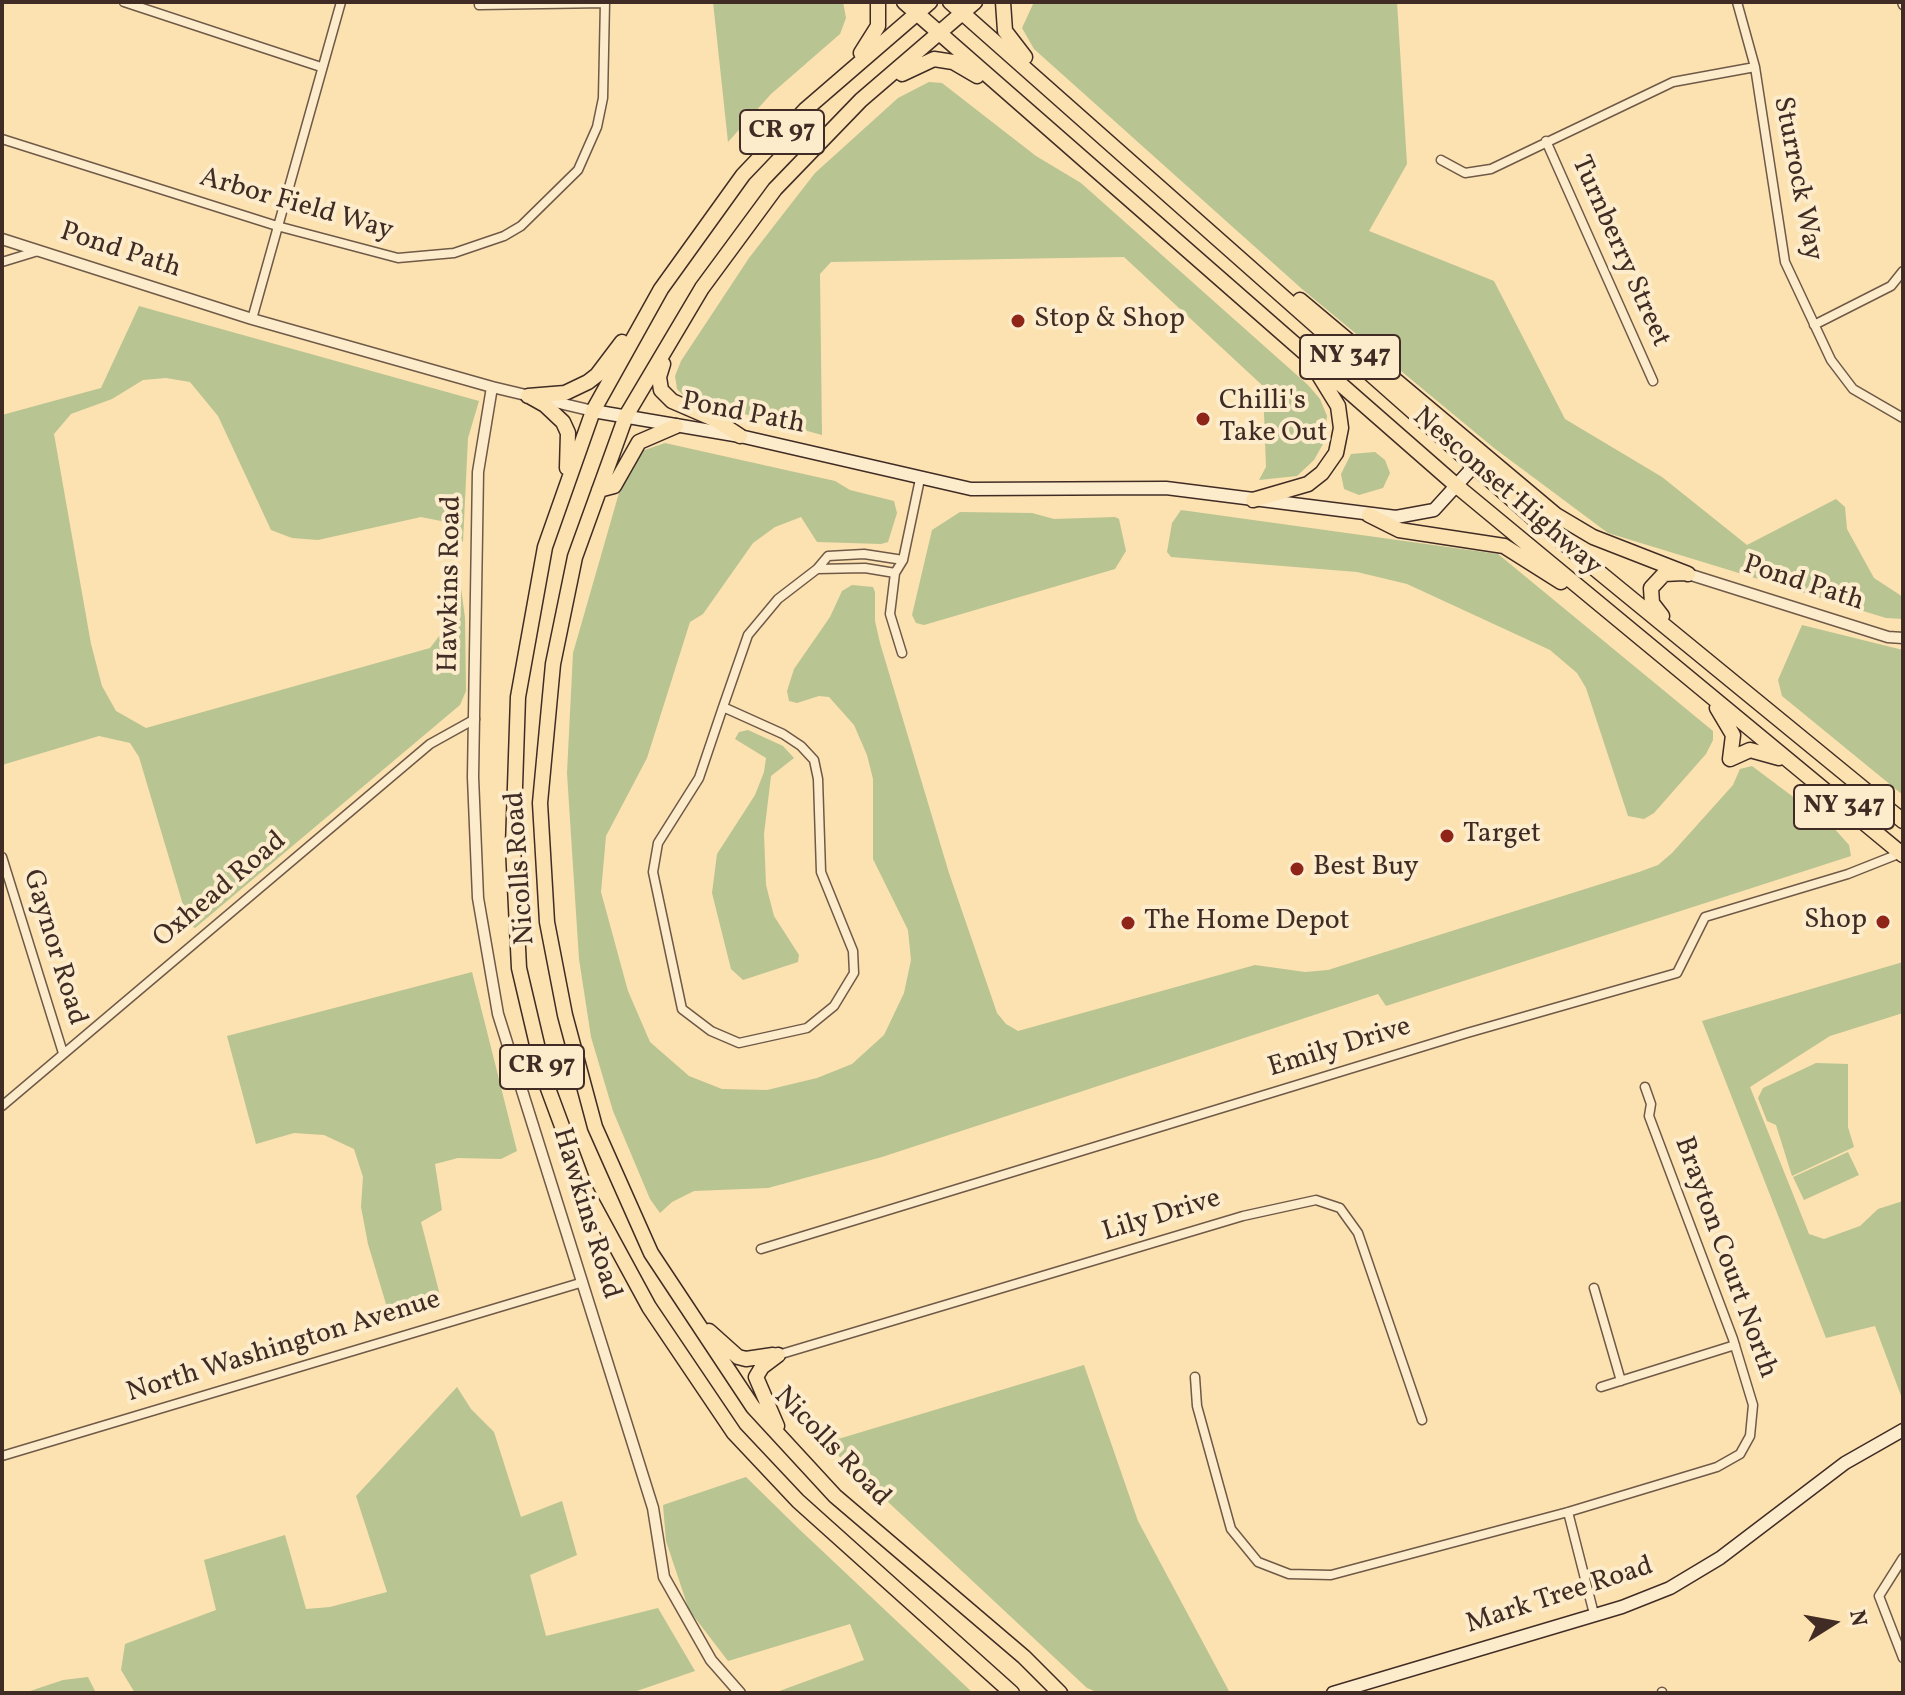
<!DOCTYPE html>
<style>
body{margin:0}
#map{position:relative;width:1905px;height:1695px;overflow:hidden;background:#fce1b1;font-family:Vollkorn,serif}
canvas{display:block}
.frame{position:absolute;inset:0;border:4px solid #402c24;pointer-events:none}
.north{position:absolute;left:1793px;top:1583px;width:80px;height:80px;-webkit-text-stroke:6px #fdeccc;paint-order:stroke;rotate:79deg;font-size:22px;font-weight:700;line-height:32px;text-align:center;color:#402c24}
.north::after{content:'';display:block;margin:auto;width:28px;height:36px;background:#402c24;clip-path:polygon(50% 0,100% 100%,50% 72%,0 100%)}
</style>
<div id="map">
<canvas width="1905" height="1695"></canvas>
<div class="frame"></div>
<div class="north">N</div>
</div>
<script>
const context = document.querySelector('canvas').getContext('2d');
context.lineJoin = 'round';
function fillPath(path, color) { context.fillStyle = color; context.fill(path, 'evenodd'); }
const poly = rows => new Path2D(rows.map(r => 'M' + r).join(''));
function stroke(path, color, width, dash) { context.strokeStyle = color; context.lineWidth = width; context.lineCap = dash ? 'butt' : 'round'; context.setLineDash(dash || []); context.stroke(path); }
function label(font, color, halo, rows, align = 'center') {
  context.font = font + ' Vollkorn,serif'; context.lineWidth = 8; context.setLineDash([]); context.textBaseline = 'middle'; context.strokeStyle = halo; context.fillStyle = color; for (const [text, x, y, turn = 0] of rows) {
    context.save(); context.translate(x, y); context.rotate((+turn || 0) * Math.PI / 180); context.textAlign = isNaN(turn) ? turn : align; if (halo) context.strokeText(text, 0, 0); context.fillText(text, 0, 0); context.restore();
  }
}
const green = poly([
 [713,2,843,2,846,18,840,34,771,94,728,142],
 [1034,2,1397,2,1407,164,1369,231,1494,281,1565,419,1662,477,1747,545,1836,499,1845,507,1847,529,1874,578,1903,597,1903,619,1886,618,1608,533,1494,448,1302,289,1034,49,1022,28],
 [929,82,942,83,1036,156,1081,183,1308,385,1320,399,1327,416,1323,444,1314,460,1297,476,1259,480,1266,467,1263,386,1124,257,831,262,820,274,822,435,686,398,677,389,675,376,681,361,749,258,815,173,898,98],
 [139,306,479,401,468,438,463,542,441,521,421,517,318,540,292,538,271,530,218,416,190,382,166,378,143,380,112,399,71,414,54,434,91,644,102,686,116,711,146,728,430,648,443,631,455,602,459,573,465,618,466,691,460,705,195,928,189,925,139,757,130,743,99,736,2,765,2,415,101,388],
 [665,443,835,481,850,490,894,501,897,513,888,542,881,544,817,542,801,517,775,527,753,543,703,614,690,622,647,758,606,836,601,892,628,991,650,1042,689,1076,722,1089,767,1090,817,1078,852,1064,884,1035,904,993,911,960,908,930,873,859,873,779,867,755,854,725,829,697,819,696,797,703,789,701,787,691,794,669,830,617,842,591,852,585,873,587,875,592,875,621,880,643,949,873,997,1013,1006,1024,1018,1031,1255,965,1305,972,1328,970,1639,872,1658,865,1672,853,1733,785,1740,769,1752,766,1832,826,1849,845,1851,856,1386,1006,1378,994,882,1157,768,1188,694,1191,672,1202,660,1213,650,1199,613,1111,591,1037,579,959,567,773,573,653,625,472,639,452],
 [1375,452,1385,460,1390,473,1383,488,1359,495,1344,489,1341,474,1351,454],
 [1181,510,1498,554,1713,731,1713,740,1706,754,1654,813,1644,819,1628,816,1586,688,1577,673,1550,650,1407,584,1357,572,1171,557,1167,552,1172,523],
 [960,512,1032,513,1054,519,1115,517,1119,519,1126,551,1115,569,924,625,916,623,912,615,932,530],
 [1802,625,1903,650,1903,795,1782,696,1778,680],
 [748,730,783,746,794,758,771,776,764,834,766,885,774,916,799,955,798,962,743,980,731,969,712,893,717,854,755,795,764,772,766,758,735,739,739,732],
 [1903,962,1903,1013,1830,1036,1750,1087,1809,1234,1824,1239,1860,1226,1878,1209,1903,1201,1903,1401,1875,1326,1826,1338,1702,1021],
 [472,972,517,1151,501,1159,458,1158,435,1164,442,1210,421,1222,443,1307,392,1324,368,1244,361,1207,363,1177,354,1149,324,1135,294,1133,256,1144,227,1036],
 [1816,1063,1848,1064,1848,1127,1854,1147,1792,1176,1776,1125,1767,1121,1758,1098,1763,1088],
 [1848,1152,1859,1175,1804,1200,1793,1177],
 [1084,1365,1138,1521,1230,1693,1099,1693,1087,1688,825,1443],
 [457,1387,471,1409,494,1432,521,1517,562,1501,577,1555,530,1575,546,1636,658,1608,695,1671,631,1693,135,1693,121,1670,125,1644,216,1610,204,1560,285,1535,306,1609,330,1607,387,1592,356,1496],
 [746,1477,799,1529,973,1693,774,1693,864,1660,850,1624,728,1661,689,1610,666,1541,663,1505],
 [88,1677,96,1693,24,1693,63,1680]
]);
const minor = poly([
 [124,2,321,67],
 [1737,2,1755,67,1785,262,1831,360,1853,389,1903,418],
 [1902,2,1903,5],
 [479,5,605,3],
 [2,139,277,226,398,258,454,253,504,236,521,226,578,170,597,127,603,98,605,2],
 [1546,141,1653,381],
 [1441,160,1465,173,1491,169,1673,82,1755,67],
 [2,262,38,251],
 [252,319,341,2],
 [1814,325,1891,286,1903,271],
 [895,573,865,568,817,569,828,556,864,554,903,560],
 [902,653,890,614,895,573,903,560,920,479],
 [723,707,783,734,801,746,814,760,818,779,821,872,853,951,854,973,834,1006,807,1028,739,1043,711,1031,682,1009,653,872,658,843,699,778,723,707],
 [723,707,748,635,778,599,817,569],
 [2,857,63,1053],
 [2,1106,430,744,475,719],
 [761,1249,1467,1033,1677,973,1705,917,1848,874,1901,853],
 [1594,1288,1621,1381],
 [778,1355,1243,1216,1316,1200,1340,1208,1358,1233,1422,1420],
 [1195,1377,1197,1406,1231,1529,1258,1562,1289,1574,1331,1575,1568,1512,1717,1467,1740,1454,1750,1436,1753,1405,1733,1339,1649,1116,1651,1104,1645,1087],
 [1601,1387,1735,1345],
 [2,1456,580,1283],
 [1568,1512,1594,1614],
 [1903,1558,1879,1596,1903,1658],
 [1662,1692,1662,1693]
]);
const tertiary = poly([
 [2,239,252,319,492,387,593,411],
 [492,387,478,472,473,777,478,898,498,1014,653,1508,664,1577,711,1660,740,1693],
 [1688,574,1888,637,1903,638]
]);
const secondary = poly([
 [593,411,740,436,971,489,1166,488,1396,517,1434,510,1474,466],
 [1333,1693,1622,1607,1670,1588,1720,1558,1845,1463,1903,1430]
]);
const trunk = poly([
 [904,2,1458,487,1903,855],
 [930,2,805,110,743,175,661,289,593,411,545,547,518,697,513,846,519,968,546,1083,586,1191,649,1307,734,1433,798,1501,1012,1693],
 [950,2,1533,518,1903,821],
 [975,2,861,100,775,189,702,288,626,416,575,557,553,664,540,803,547,922,565,1015,595,1127,651,1253,753,1407,835,1496,1024,1657,1060,1693],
 [1003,2,1005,31,1025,57],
 [861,53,878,26,878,2],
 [902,74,934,59,953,62,977,76],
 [1300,300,1556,515,1593,537,1688,574],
 [663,364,659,377,661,390,672,401,716,420,740,436],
 [528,396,565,393,588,382,597,375,622,342],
 [529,396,545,405,563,422,568,433,567,468],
 [599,490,614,486,639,442,676,426],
 [1253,500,1308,484,1322,473,1336,453,1341,428,1338,406,1314,367],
 [1369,515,1399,530,1504,546,1561,582],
 [1662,616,1652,603,1651,588,1664,574,1684,573],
 [1717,708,1733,735,1730,759],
 [1730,759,1750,750,1779,758],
 [709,1331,738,1357,746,1359,773,1355],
 [777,1426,756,1377,762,1367,778,1355]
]);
const markers = [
 [1018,321,8,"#8f2418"],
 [1203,419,8,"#8f2418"],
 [1447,836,8,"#8f2418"],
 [1297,869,8,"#8f2418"],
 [1883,922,8,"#8f2418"],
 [1128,923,8,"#8f2418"]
];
const shields = [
 [782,132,84],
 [1350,357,100],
 [1844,807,100],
 [542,1067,84]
];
const shieldNames = [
 ["CR 97",782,132],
 ["NY 347",1350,357],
 ["NY 347",1844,807],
 ["CR 97",542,1067]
];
const streetNames = [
 ["Sturrock Way",1796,179,79],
 ["Arbor Field Way",296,206,16],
 ["Pond Path",120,252,18],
 ["Turnberry Street",1619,252,66],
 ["Pond Path",743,415,11],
 ["Nesconset Highway",1506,493,41],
 ["Hawkins Road",452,584,-89],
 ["Pond Path",1803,585,18],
 ["Nicolls Road",522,868,-94],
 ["Oxhead Road",221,891,-40],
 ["Gaynor Road",53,948,73],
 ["Emily Drive",1340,1049,-17],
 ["Hawkins Road",585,1214,73],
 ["Lily Drive",1162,1217,-17],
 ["Brayton Court North",1724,1258,70],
 ["North Washington Avenue",284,1348,-17],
 ["Nicolls Road",831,1448,46],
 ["Mark Tree Road",1560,1597,-18]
];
const poiNames = [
 ["Stop & Shop",1034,321],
 ["Chilli's",1219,403],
 ["Take Out",1219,435],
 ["Target",1463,836],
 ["Best Buy",1313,869],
 ["Shop",1867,922,"right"],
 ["The Home Depot",1144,923]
];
fillPath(green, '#b8c491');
stroke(minor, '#6f5947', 11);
stroke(tertiary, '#6f5947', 13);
stroke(secondary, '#402c24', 15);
stroke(trunk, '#402c24', 17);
stroke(minor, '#fdeccc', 8);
stroke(tertiary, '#fdeccc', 10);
stroke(secondary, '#fdeccc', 12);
stroke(trunk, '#fce1b1', 14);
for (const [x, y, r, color] of markers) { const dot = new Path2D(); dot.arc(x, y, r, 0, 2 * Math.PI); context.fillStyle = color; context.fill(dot); stroke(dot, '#fdeccc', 3); }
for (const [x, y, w] of shields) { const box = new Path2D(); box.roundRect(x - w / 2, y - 22, w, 44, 6); context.fillStyle = '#fdeccc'; context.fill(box); stroke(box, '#402c24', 2); }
label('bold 26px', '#402c24', null, shieldNames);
label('28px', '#402c24', '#fdeccc', streetNames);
label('28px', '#402c24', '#fdeccc', poiNames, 'left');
</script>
